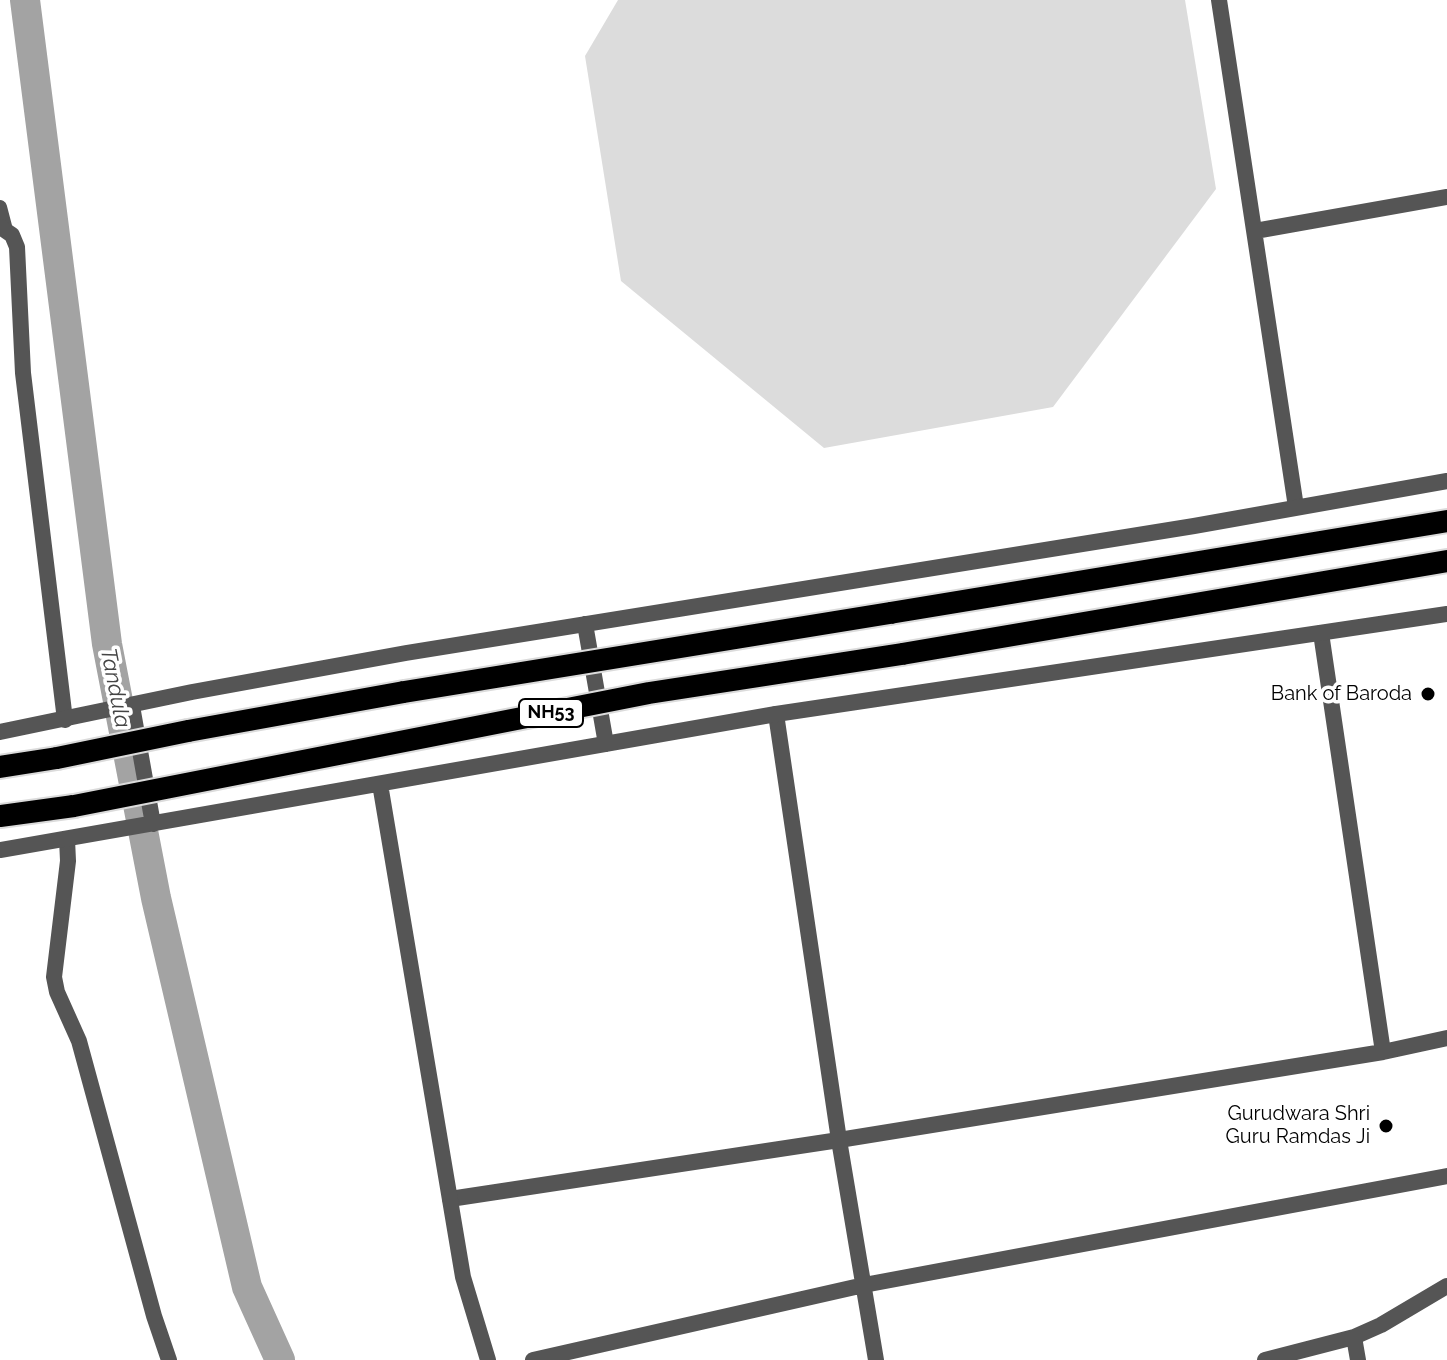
<!DOCTYPE html>
<style>
body{margin:0}
canvas{display:block;background:#fff}
</style>
<canvas width="1447" height="1360"></canvas>
<script>
const context = document.querySelector('canvas').getContext('2d');
context.lineJoin = 'round';
function fillPath(path, color) { context.fillStyle = color; context.fill(path, 'evenodd'); }
const poly = rows => new Path2D(rows.map(r => 'M' + r).join(''));
function stroke(path, color, width, dash) { context.strokeStyle = color; context.lineWidth = width; context.lineCap = dash ? 'butt' : 'round'; context.setLineDash(dash || []); context.stroke(path); }
function label(font, color, halo, rows, align = 'center') {
  context.font = font + ' Raleway,sans-serif'; context.lineWidth = 7; context.setLineDash([]); context.textBaseline = 'middle'; context.strokeStyle = halo; context.fillStyle = color; for (const [text, x, y, turn = 0] of rows) {
    context.save(); context.translate(x, y); context.rotate((+turn || 0) * Math.PI / 180); context.textAlign = isNaN(turn) ? turn : align; if (halo) context.strokeText(text, 0, 0); context.fillText(text, 0, 0); context.restore();
  }
}
const green = poly([
 [618,0,1185,0,1216,189,1053,407,824,448,621,281,585,56]
]);
const canal = poly([
 [25,0,107,644,156,898,247,1287,280,1360]
]);
const service = poly([
 [0,207,6,230]
]);
const minor = poly([
 [1219,0,1296,507],
 [0,227,12,235,17,247,23,373,65,720],
 [1255,231,1447,197],
 [1321,633,1383,1052],
 [776,714,839,1140,876,1360],
 [67,839,68,861,54,977,57,992,79,1041,154,1316,169,1360],
 [450,1199,839,1140,1383,1052,1447,1038],
 [1354,1337,1358,1360],
 [533,1360,864,1285,1447,1176],
 [1265,1360,1354,1337,1381,1325,1447,1286]
]);
const tertiary = poly([
 [585,624,606,744],
 [132,706,153,824],
 [0,732,192,692,406,653,1194,526,1447,481],
 [380,784,463,1277,488,1360],
 [0,850,776,714,1447,614]
]);
const trunk = poly([
 [890,613,1447,521],
 [902,654,1447,561],
 [188,731,404,692],
 [0,767,57,758],
 [0,816,74,806]
]);
const trunkBridge = poly([
 [404,692,890,613],
 [57,758,188,731],
 [74,806,649,693,902,654]
]);
const markers = [
 [1428,694,8,"#000"],
 [1386,1126,8,"#000"]
];
const shields = [
 [551,713,64]
];
const shieldNames = [
 ["NH53",551,713]
];
const poiNames = [
 ["Bank of Baroda",1412,694],
 ["Gurudwara Shri",1370,1114],
 ["Guru Ramdas Ji",1370,1137]
];
const waterNames = [
 ["Tandula",115,688,79]
];
fillPath(green, '#dcdcdc');
stroke(canal, '#a3a3a3', 30);
stroke(trunk, '#dbdbdb', 26);
stroke(service, '#555', 14);
stroke(minor, '#555', 16);
stroke(tertiary, '#555', 16);
stroke(trunk, '#000', 22);
stroke(trunkBridge, '#dbdbdb', 26, []);
stroke(trunkBridge, '#000', 22);
for (const [x, y, r, color] of markers) { const dot = new Path2D(); dot.arc(x, y, r, 0, 2 * Math.PI); context.fillStyle = color; context.fill(dot); stroke(dot, '#fff', 3); }
for (const [x, y, w] of shields) { const box = new Path2D(); box.roundRect(x - w / 2, y - 14, w, 28, 6); context.fillStyle = '#fff'; context.fill(box); stroke(box, '#000', 2); }
label('bold 18px', '#000', null, shieldNames);
label('20px', '#000', '#fff', poiNames, 'right');
label('italic 22px', '#444', '#fff', waterNames);
</script>
